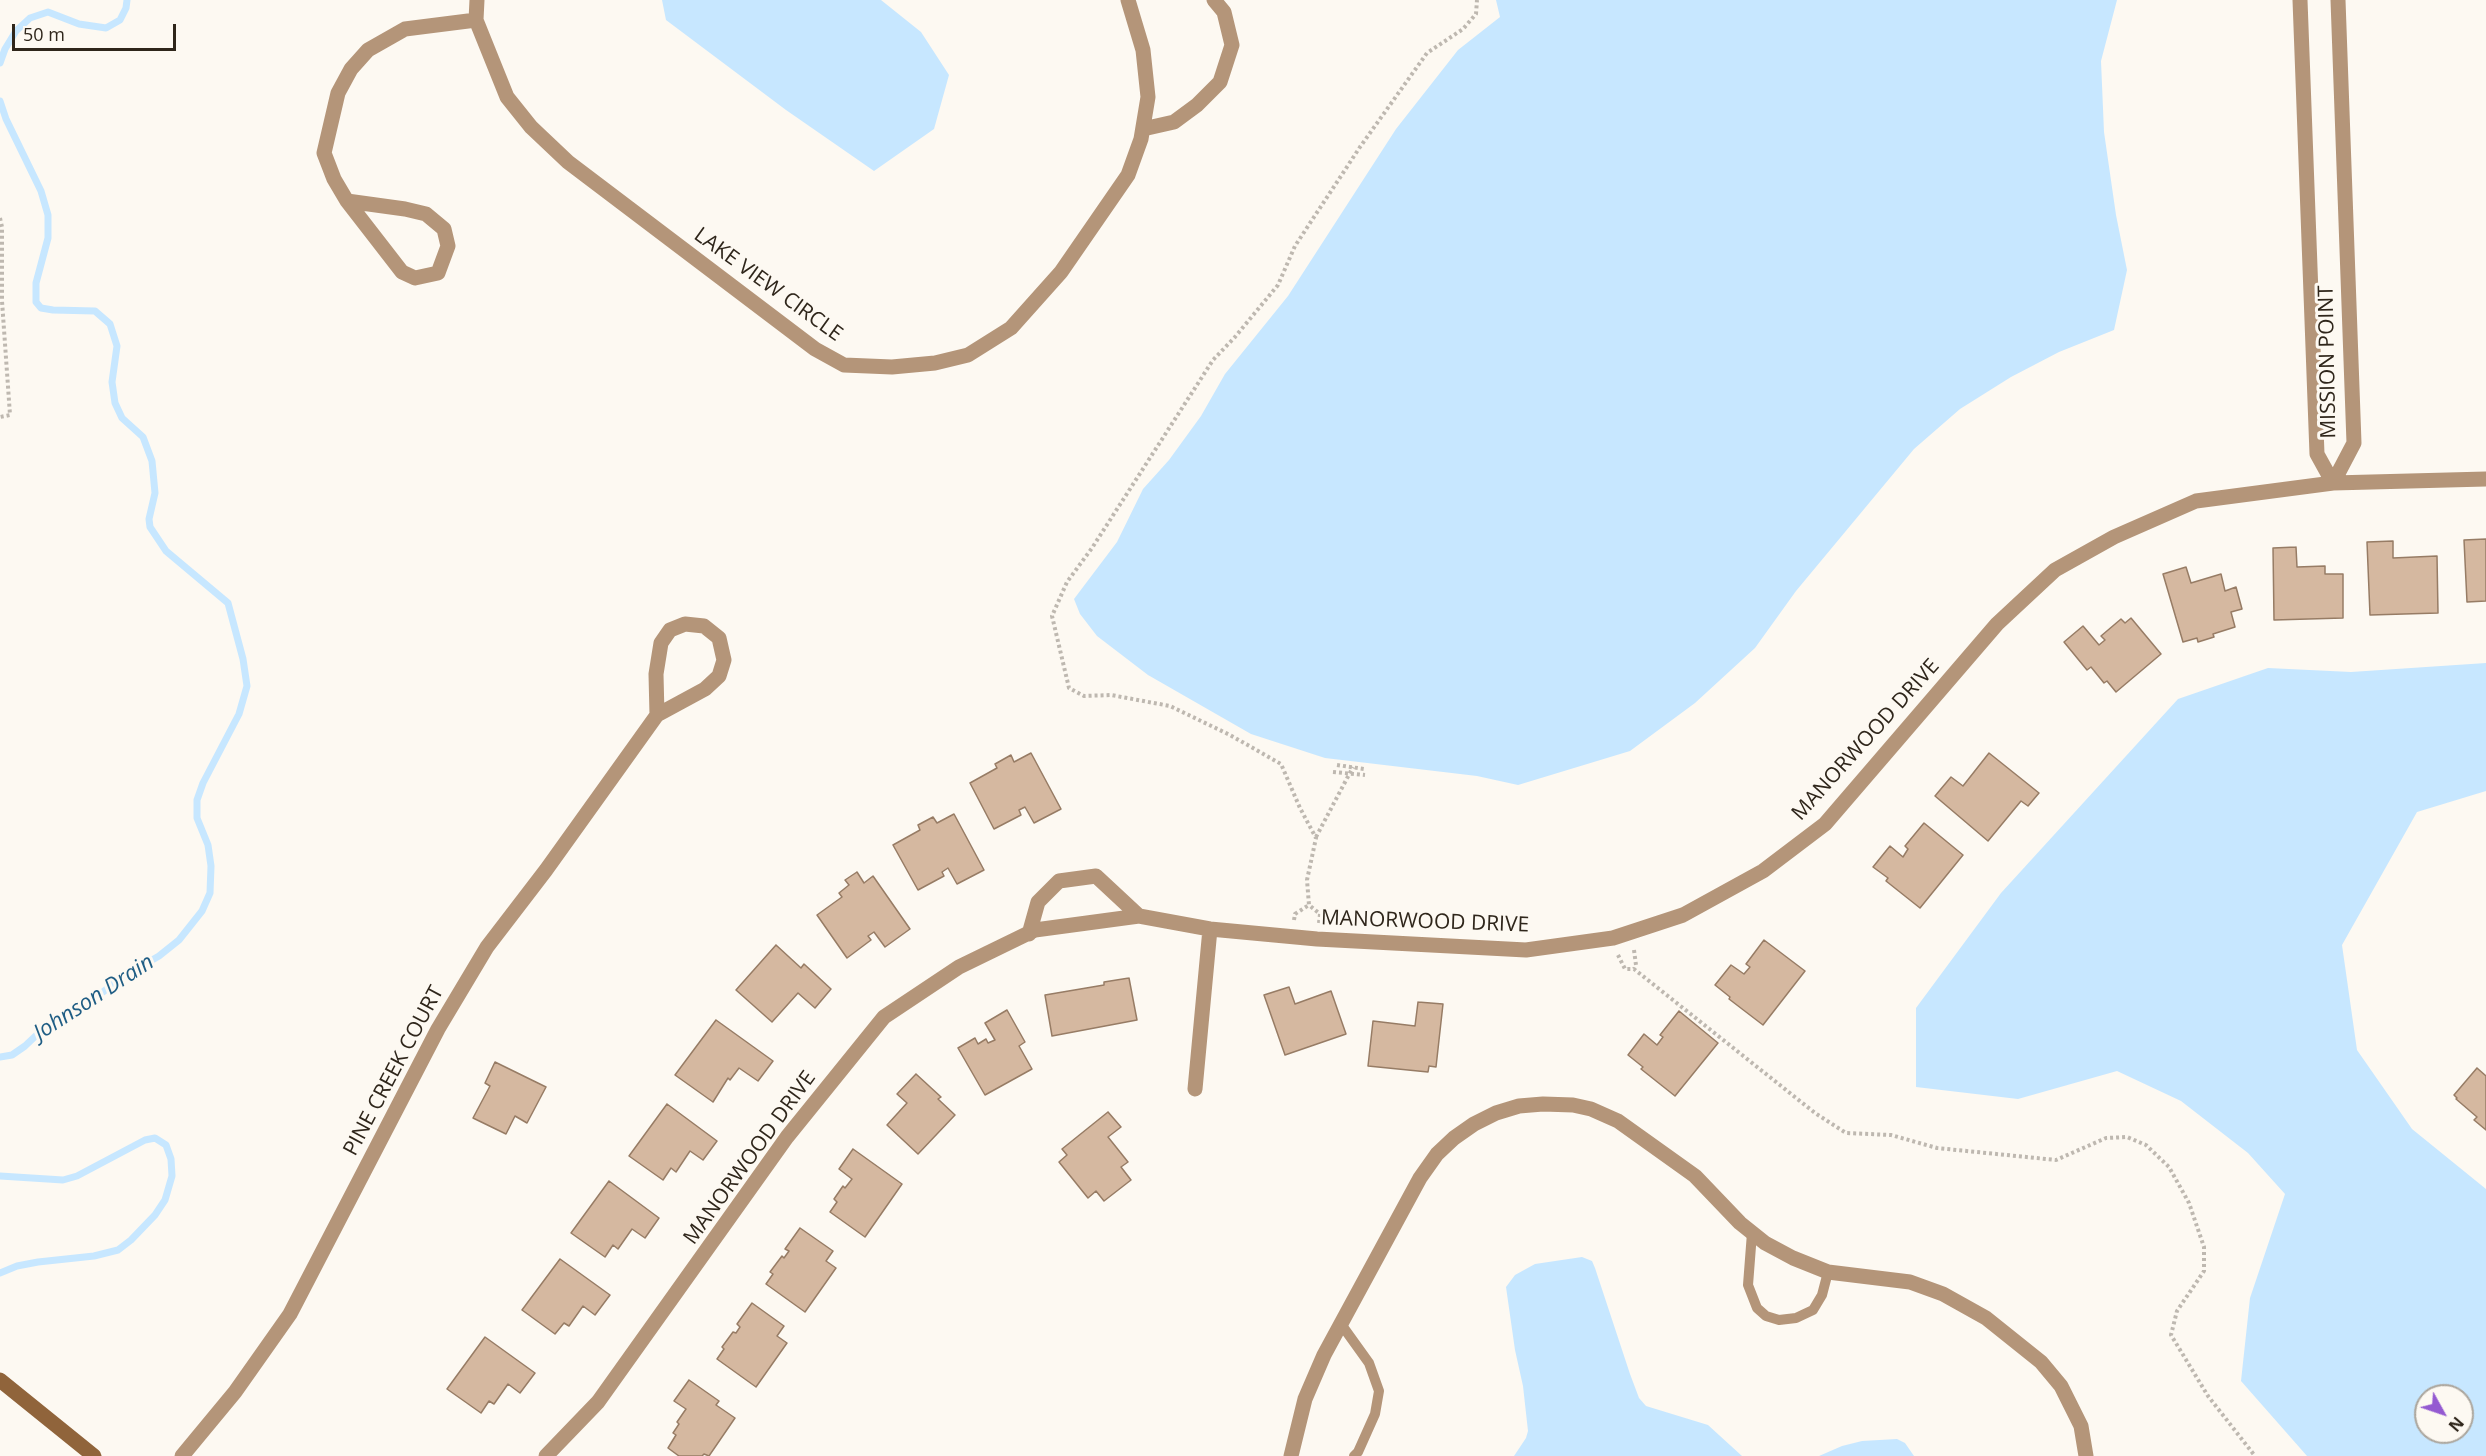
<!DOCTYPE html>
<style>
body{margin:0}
#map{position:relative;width:2486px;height:1456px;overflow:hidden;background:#fdf9f2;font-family:"Open Sans",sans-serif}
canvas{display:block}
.north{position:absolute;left:2414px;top:1384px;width:60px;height:60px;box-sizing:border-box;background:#fdf9f2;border:2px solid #aba59c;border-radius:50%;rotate:130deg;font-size:16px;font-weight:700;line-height:24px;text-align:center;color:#2f261b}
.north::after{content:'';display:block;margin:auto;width:21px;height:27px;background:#945ad1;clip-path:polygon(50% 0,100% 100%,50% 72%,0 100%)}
.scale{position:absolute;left:12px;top:24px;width:164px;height:27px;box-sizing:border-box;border:3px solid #2f261b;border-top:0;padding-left:8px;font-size:18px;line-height:21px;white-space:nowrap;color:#2f261b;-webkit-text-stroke:4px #fdf9f2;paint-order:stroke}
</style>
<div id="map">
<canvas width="2486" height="1456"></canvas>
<div class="north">N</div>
<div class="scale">50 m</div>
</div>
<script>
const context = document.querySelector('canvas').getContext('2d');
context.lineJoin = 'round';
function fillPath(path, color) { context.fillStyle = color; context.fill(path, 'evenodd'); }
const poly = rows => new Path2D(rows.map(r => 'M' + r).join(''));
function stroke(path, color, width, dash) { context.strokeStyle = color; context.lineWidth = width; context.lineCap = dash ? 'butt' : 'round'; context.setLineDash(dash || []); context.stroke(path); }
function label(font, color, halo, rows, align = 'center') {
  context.font = font + ' "Open Sans",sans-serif'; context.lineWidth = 6; context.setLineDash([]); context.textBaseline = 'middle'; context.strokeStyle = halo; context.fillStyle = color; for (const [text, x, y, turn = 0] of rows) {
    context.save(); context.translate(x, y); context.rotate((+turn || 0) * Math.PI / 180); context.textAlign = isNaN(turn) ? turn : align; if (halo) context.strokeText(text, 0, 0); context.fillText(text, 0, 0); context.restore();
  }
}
const water = poly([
 [662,0,881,0,921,32,949,75,934,129,874,171,786,110,666,20],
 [1496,0,2117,0,2101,61,2104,132,2116,215,2127,270,2114,330,2059,352,2011,377,1960,409,1914,449,1796,591,1755,648,1695,703,1630,751,1518,785,1477,776,1325,758,1251,734,1148,675,1097,636,1080,614,1074,599,1117,542,1143,489,1169,460,1201,416,1225,374,1288,296,1396,129,1458,50,1500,17],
 [2486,663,2486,791,2417,812,2342,945,2357,1050,2412,1129,2486,1189,2486,1456,2307,1456,2241,1381,2250,1298,2285,1194,2248,1153,2181,1101,2117,1071,2018,1099,1916,1087,1916,1008,2001,893,2178,699,2268,668,2351,672],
 [2426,1396,2462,1396,2462,1432,2426,1432],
 [1582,1257,1592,1261,1595,1268,1630,1374,1639,1398,1646,1406,1708,1425,1742,1456,1514,1456,1526,1438,1528,1431,1523,1386,1515,1350,1506,1287,1515,1275,1535,1264],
 [1897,1439,1905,1443,1914,1456,1819,1456,1842,1446,1862,1441]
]);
const stream = poly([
 [0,63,5,49,16,31,30,18,48,12,79,24,106,28,120,20,126,8,127,0],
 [0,101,6,119,41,191,48,215,48,238,36,283,36,302,41,308,53,310,95,311,110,324,117,346,112,382,115,403,122,418,143,437,152,461,155,493,149,519,150,527,166,551,228,603,243,659,247,686,239,714,203,783,197,800,197,818,208,845,211,866,210,893,202,911,179,940,159,956,118,980,79,1011,45,1027,25,1046,12,1055,0,1057],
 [0,1176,63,1180,77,1176,145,1140,155,1138,166,1145,171,1159,172,1176,165,1200,155,1215,131,1240,118,1250,94,1256,38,1262,17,1266,0,1273]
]);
const building = poly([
 [2486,539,2486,601,2467,602,2464,540,2486,539],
 [2393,541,2393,558,2437,556,2438,613,2370,615,2367,542,2393,541],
 [2296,547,2297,567,2325,566,2325,574,2343,574,2343,618,2274,620,2273,548,2296,547],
 [2186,567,2191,583,2221,574,2225,591,2236,587,2242,609,2231,612,2235,627,2213,634,2214,637,2198,642,2197,638,2183,642,2163,574,2186,567],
 [2131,618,2161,654,2116,692,2107,681,2104,683,2091,667,2087,670,2064,642,2083,626,2099,645,2105,640,2101,636,2121,619,2125,623,2131,618],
 [1031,753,1061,809,1034,823,1025,807,1019,810,1021,815,994,829,970,783,997,768,995,764,1011,755,1014,762,1031,753],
 [1989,753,2039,793,2028,806,2021,801,1988,841,1935,796,1951,777,1963,786,1989,753],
 [954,814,984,870,957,884,948,868,942,872,944,876,918,890,893,845,920,830,918,825,933,817,937,823,954,814],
 [1924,823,1963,855,1920,908,1886,881,1888,878,1873,867,1890,846,1903,857,1908,849,1905,846,1924,823],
 [857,872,864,883,873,876,910,929,885,947,874,932,868,936,871,940,847,958,817,915,842,897,839,893,849,885,845,880,857,872],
 [1764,940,1805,971,1763,1025,1729,999,1730,997,1715,985,1731,965,1744,974,1750,967,1746,964,1764,940],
 [776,945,801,968,804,964,831,989,815,1008,798,993,772,1022,736,990,776,945],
 [1129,978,1137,1020,1052,1036,1045,995,1104,985,1104,982,1129,978],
 [1289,987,1295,1004,1331,991,1346,1034,1285,1055,1264,995,1289,987],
 [1418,1002,1443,1004,1436,1067,1429,1066,1428,1072,1368,1066,1373,1021,1415,1026,1418,1002],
 [1007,1010,1025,1042,1019,1046,1032,1069,985,1095,958,1048,975,1038,978,1044,986,1039,988,1043,995,1040,985,1023,1007,1010],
 [1679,1011,1718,1043,1675,1096,1641,1069,1643,1067,1628,1055,1644,1034,1657,1045,1663,1037,1660,1035,1679,1011],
 [716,1020,773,1061,758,1081,739,1068,730,1080,728,1078,713,1102,675,1075,716,1020],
 [495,1062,546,1087,527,1123,515,1116,506,1134,473,1118,490,1086,485,1083,495,1062],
 [2477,1068,2486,1076,2486,1130,2474,1120,2477,1117,2456,1099,2457,1098,2454,1095,2477,1068],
 [916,1074,941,1097,938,1099,955,1115,918,1154,887,1125,907,1103,897,1094,916,1074],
 [667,1104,717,1141,703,1160,690,1151,676,1172,671,1168,663,1180,629,1156,667,1104],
 [1108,1112,1121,1127,1108,1137,1128,1162,1121,1167,1131,1180,1104,1201,1096,1191,1088,1198,1059,1162,1067,1155,1062,1149,1108,1112],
 [853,1149,902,1184,865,1237,830,1212,837,1202,834,1199,843,1186,845,1188,852,1179,839,1169,853,1149],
 [609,1181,659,1218,645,1238,632,1229,618,1249,613,1245,605,1257,571,1233,609,1181],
 [800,1228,833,1251,826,1261,836,1268,805,1312,766,1284,773,1274,770,1272,782,1256,784,1258,789,1251,785,1249,800,1228],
 [560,1259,610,1295,595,1315,583,1306,569,1326,564,1323,555,1334,522,1310,560,1259],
 [752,1303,784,1326,777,1336,787,1343,756,1387,717,1359,724,1349,722,1347,733,1332,736,1333,740,1327,737,1324,752,1303],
 [485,1337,535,1373,520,1393,508,1384,494,1404,489,1401,481,1413,447,1389,485,1337],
 [689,1380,719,1401,716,1405,735,1418,709,1456,704,1454,702,1456,679,1456,668,1448,676,1435,673,1433,679,1424,677,1422,686,1409,674,1401,689,1380]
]);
const path = poly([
 [0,218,2,227,2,301,10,415,0,417],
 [1337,765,1364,769],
 [1333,772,1365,775],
 [1316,837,1353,767],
 [1294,920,1295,914,1309,905],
 [1319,923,1320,914,1309,905,1307,880,1316,838,1300,808,1281,764,1230,735,1170,706,1111,695,1084,696,1069,688,1052,616,1067,582,1092,548,1213,360,1235,337,1278,285,1295,246,1360,147,1427,53,1463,29,1476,14,1477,0],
 [1634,950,1636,965,1634,969],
 [1618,955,1625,969,1634,969,1815,1113,1846,1133,1891,1135,1937,1148,2056,1160,2106,1138,2127,1137,2146,1145,2169,1167,2189,1203,2204,1247,2204,1271,2177,1311,2171,1335,2208,1396,2255,1456]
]);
const service = poly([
 [1752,1233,1748,1285,1757,1308,1766,1316,1779,1320,1796,1318,1813,1310,1822,1295,1828,1272],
 [1341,1324,1369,1363,1379,1391,1375,1414,1358,1452,1354,1456]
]);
const minor = poly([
 [477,0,476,20,507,97,531,127,568,162,815,349,844,365,892,367,935,363,968,355,1011,328,1061,272,1128,175,1141,139,1148,97,1143,50,1128,0],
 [2300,0,2317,454,2333,483],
 [1143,129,1174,122,1197,105,1220,82,1232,45,1224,12,1214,0],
 [347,201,405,209,426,214,444,229,448,246,438,273,415,278,402,272,347,201,334,179,324,153,338,93,351,69,368,50,405,29,476,20],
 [2333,483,2354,443,2338,0],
 [1029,934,1038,902,1059,881,1096,876,1139,916],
 [1195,1089,1210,929],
 [182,1456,235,1392,290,1314,438,1029,487,947,546,870,657,715,705,689,719,676,724,660,719,638,704,626,685,624,670,630,661,643,656,674,657,715],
 [546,1456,598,1402,787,1137,884,1017,959,967,1035,930,1139,916,1210,929,1317,939,1526,950,1613,938,1683,915,1763,871,1825,824,1997,624,2055,570,2114,537,2196,501,2333,483,2486,479],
 [1291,1456,1305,1399,1324,1355,1420,1178,1437,1154,1454,1138,1474,1124,1496,1113,1519,1106,1543,1104,1573,1105,1591,1109,1618,1121,1695,1176,1740,1223,1765,1243,1793,1258,1828,1272,1910,1282,1943,1294,1986,1318,2041,1362,2061,1386,2081,1426,2086,1456]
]);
const secondary = poly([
 [0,1380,94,1456]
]);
const streetNames = [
 ["LAKE VIEW CIRCLE",768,285,36],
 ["MISSION POINT",2328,362,-91],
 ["MANORWOOD DRIVE",1866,740,-48],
 ["MANORWOOD DRIVE",1425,922,2],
 ["PINE CREEK COURT",394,1071,-62],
 ["MANORWOOD DRIVE",750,1158,-54]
];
const waterNames = [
 ["Johnson Drain",94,998,-33]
];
fillPath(water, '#c7e7ff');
stroke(stream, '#c7e7ff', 7);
fillPath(building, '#d5b8a0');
stroke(building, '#977c65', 1.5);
stroke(path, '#beb8b0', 4, [3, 3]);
stroke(service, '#b49579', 10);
stroke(minor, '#b49579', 15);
stroke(secondary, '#90643b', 15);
label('21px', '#2f261b', '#fdf9f2', streetNames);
label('italic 22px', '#1f5d84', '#fdf9f2', waterNames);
</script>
